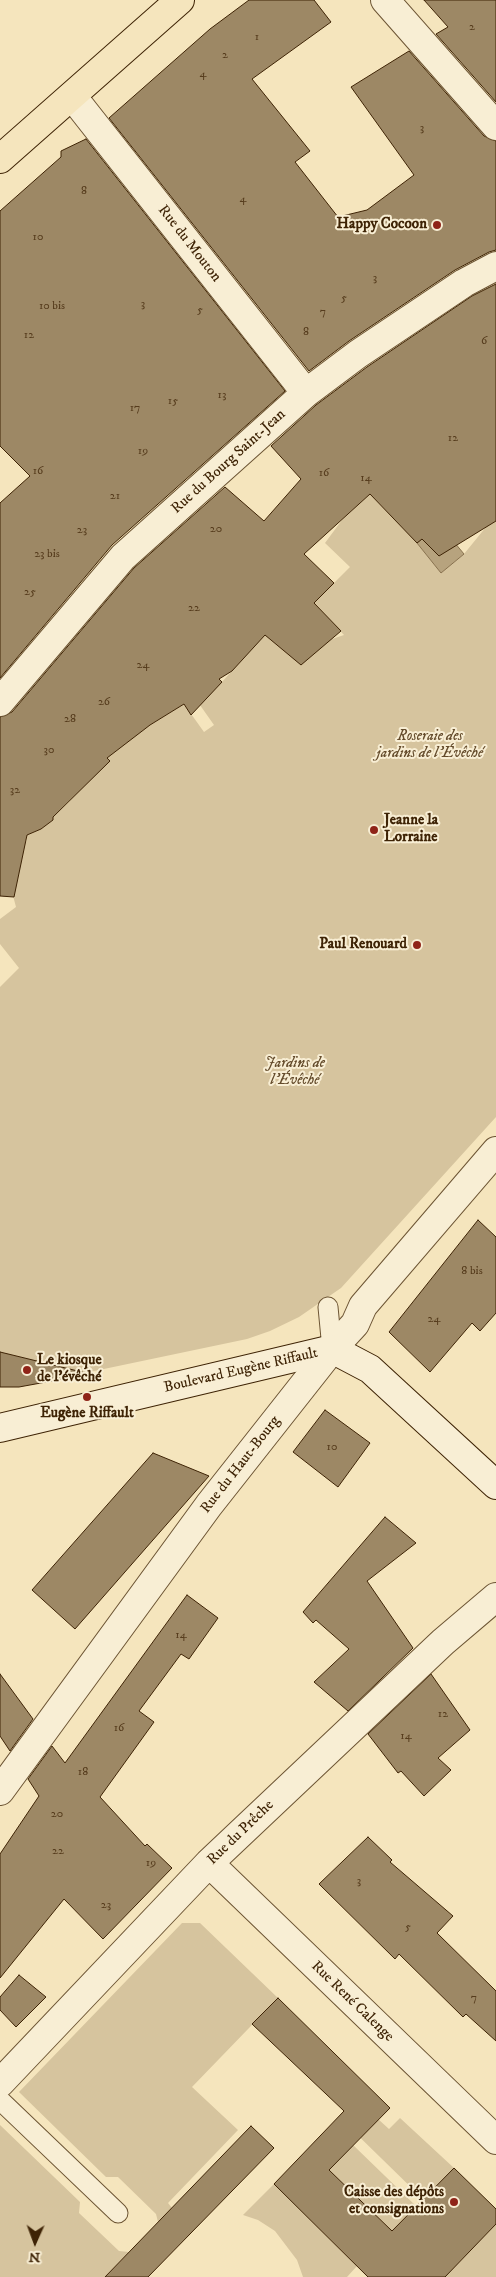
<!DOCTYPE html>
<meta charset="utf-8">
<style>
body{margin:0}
#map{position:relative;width:496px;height:2277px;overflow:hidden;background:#f5e5bd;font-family:"IM FELL DW Pica",serif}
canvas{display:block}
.north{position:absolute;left:10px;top:2217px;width:50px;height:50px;-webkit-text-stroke:4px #f8eed4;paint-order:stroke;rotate:182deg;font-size:14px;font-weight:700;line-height:20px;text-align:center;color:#3e2305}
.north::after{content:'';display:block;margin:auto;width:18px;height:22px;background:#3e2305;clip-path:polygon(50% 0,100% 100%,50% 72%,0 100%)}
</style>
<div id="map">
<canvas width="496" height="2277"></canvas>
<div class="north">N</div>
</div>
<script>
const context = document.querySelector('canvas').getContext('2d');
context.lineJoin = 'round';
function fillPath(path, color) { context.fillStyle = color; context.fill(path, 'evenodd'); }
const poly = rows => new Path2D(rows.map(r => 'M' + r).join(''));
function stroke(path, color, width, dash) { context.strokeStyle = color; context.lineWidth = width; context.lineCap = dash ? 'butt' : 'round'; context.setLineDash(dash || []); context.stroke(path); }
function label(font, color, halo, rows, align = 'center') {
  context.font = font + ' "IM FELL DW Pica",serif'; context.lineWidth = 4; context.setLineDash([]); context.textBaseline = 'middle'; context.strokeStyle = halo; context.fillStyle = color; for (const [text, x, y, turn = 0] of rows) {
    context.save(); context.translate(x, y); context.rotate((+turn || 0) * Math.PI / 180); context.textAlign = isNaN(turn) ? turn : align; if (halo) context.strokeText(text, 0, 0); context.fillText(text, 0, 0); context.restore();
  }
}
const green = poly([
 [370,494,417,543,441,573,464,554,486,527,496,521,496,1117,341,1288,299,1317,270,1331,247,1339,37,1383,10,1387,0,1364,0,987,19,968,0,944,0,919,16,907,3,858,19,842,26,842,27,835,41,829,53,820,53,817,69,802,94,768,139,732,184,704,204,732,214,725,195,698,222,682,265,634,332,639,344,635,314,603,350,567,325,543,342,520],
 [182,1923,200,1923,278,1998,192,2087,238,2130,168,2203,172,2208,158,2222,156,2214,118,2177,106,2177,19,2092],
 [356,2099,389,2129,400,2118,454,2168,423,2199,339,2117],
 [0,2125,80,2202,79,2213,119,2251,129,2252,105,2277,0,2277],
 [353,2145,416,2206,392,2231,329,2170],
 [274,2184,357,2266,347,2277,303,2277,297,2260,275,2231,258,2220,243,2215],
 [496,2224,496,2277,445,2277]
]);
const water = poly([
 [440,525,464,554,441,573,417,543,440,525]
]);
const building = poly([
 [249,0,314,0,331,22,252,79,310,151,295,162,338,217,367,210,414,175,351,87,409,51,484,136,496,141,496,250,489,252,455,270,349,341,309,371,109,118,210,29,249,0],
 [424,0,496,0,496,102,436,34,448,27,424,0],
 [86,139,285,391,112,545,0,678,0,503,30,476,0,446,0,211,61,157,61,151,86,139],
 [496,284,496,521,439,556,422,539,417,543,370,494,304,554,334,583,314,603,341,631,301,665,265,635,232,671,219,679,222,682,191,715,184,704,150,725,107,758,110,761,53,817,53,820,41,829,27,835,14,897,0,896,0,717,12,712,134,568,225,487,264,521,301,479,271,446,316,405,367,367,472,296,496,284],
 [478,1220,496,1237,496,1313,480,1331,472,1323,430,1372,389,1332,478,1220],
 [0,1352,90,1374,19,1387,0,1387,0,1352],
 [325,1410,370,1443,338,1487,293,1452,325,1410],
 [153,1453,209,1476,75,1629,32,1590,153,1453],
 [385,1517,416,1543,367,1581,413,1648,348,1711,314,1682,349,1649,316,1620,313,1623,303,1612,385,1517],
 [187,1595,218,1618,189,1659,181,1654,139,1711,154,1722,100,1797,145,1846,147,1844,172,1868,103,1939,64,1899,0,1978,0,1854,39,1796,28,1779,52,1746,65,1763,187,1595],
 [0,1674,33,1719,10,1751,0,1736,0,1674],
 [431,1674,470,1730,438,1758,451,1770,424,1796,401,1771,398,1773,368,1734,431,1674],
 [368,1837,392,1860,390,1862,453,1916,437,1933,496,1991,496,2041,466,2014,463,2017,399,1954,395,1959,319,1884,368,1837],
 [19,1975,46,1997,16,2027,0,2010,0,1997,19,1975],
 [278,1998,390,2108,329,2170,392,2231,454,2168,496,2209,496,2224,445,2277,368,2277,274,2184,344,2111,252,2024,278,1998],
 [251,2126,274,2148,148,2277,105,2277,251,2126]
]);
const lane = poly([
 [328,1307,332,1349],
 [0,2100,118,2213]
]);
const street = poly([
 [385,0,496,126],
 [72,96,306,393],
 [0,702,123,557,306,393,358,354,464,283,496,266],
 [0,1791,209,1505,332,1349,355,1324,363,1306,496,1151],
 [209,1863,496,2140],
 [0,2083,209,1863,443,1642,496,1597]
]);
const secondary = poly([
 [0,1428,332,1349,370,1369,496,1485]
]);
const primary = poly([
 [0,159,180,0]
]);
const markers = [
 [437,225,5,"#8f2418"],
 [374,830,5,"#8f2418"],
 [417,945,5,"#8f2418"],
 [27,1370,5,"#8f2418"],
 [87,1397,5,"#8f2418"],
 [454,2202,5,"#8f2418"]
];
const numberNames = [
 ["2",472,28],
 ["1",257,38],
 ["2",225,56],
 ["4",203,75],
 ["3",422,129],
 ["8",84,192],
 ["4",243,200],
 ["10",38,238],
 ["3",375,279],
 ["5",344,299],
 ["3",143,305],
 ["10 bis",52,307],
 ["5",200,311],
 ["7",323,313],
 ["8",306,333],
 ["12",29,336],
 ["6",484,342],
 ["13",222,396],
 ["15",173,402],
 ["17",135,409],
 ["12",453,439],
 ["19",143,452],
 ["16",38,472],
 ["16",324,474],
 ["14",366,479],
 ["21",115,497],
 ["20",216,530],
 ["23",82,531],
 ["23 bis",47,555],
 ["25",30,593],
 ["22",194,609],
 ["24",143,666],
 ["26",104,703],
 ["28",70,720],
 ["30",49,751],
 ["32",15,791],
 ["8 bis",472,1272],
 ["24",434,1320],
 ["10",332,1448],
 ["14",181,1636],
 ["12",443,1715],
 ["16",119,1729],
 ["14",406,1737],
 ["18",83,1773],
 ["20",57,1815],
 ["22",58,1852],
 ["19",151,1864],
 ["3",359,1882],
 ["23",106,1906],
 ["5",408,1928],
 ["7",474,1999]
];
const poiNames = [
 ["Happy Cocoon",427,225],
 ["Jeanne la",384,821,"left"],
 ["Lorraine",384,838,"left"],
 ["Paul Renouard",407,945],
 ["Le kiosque",37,1361,"left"],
 ["de l'évêché",37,1378,"left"],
 ["Eugène Riffault",87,1414,"center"],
 ["Caisse des dépôts",444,2193],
 ["et consignations",444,2210]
];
const streetNames = [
 ["Rue du Mouton",189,244,52],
 ["Rue du Bourg Saint-Jean",229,462,-42],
 ["Boulevard Eugène Riffault",241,1371,-13],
 ["Rue du Haut-Bourg",241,1465,-52],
 ["Rue du Prêche",241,1833,-44],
 ["Rue René Calenge",352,2002,44]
];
const parkNames = [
 ["Roseraie des",430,737],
 ["jardins de l’Évêché",430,754],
 ["Jardins de",295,1064],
 ["l’Évêché",295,1081]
];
fillPath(green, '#d6c49e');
fillPath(water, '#b7a37e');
stroke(water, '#87704e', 1);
fillPath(building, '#9d8865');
stroke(building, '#3e2305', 1);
stroke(lane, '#6c5433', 21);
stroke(street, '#6c5433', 30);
stroke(secondary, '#3e2305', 30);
stroke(primary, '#3e2305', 30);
stroke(lane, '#f8eed4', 19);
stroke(street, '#f8eed4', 28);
stroke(secondary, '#f8eed4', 28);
stroke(primary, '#f5e5bd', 28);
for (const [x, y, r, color] of markers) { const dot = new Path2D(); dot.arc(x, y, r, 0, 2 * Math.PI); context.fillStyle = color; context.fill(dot); stroke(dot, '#f8eed4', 2); }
label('12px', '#563c1d', null, numberNames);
label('bold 15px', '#3e2305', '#f8eed4', poiNames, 'right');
label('15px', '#3e2305', '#f8eed4', streetNames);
label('italic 15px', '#644b2b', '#f8eed4', parkNames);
</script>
